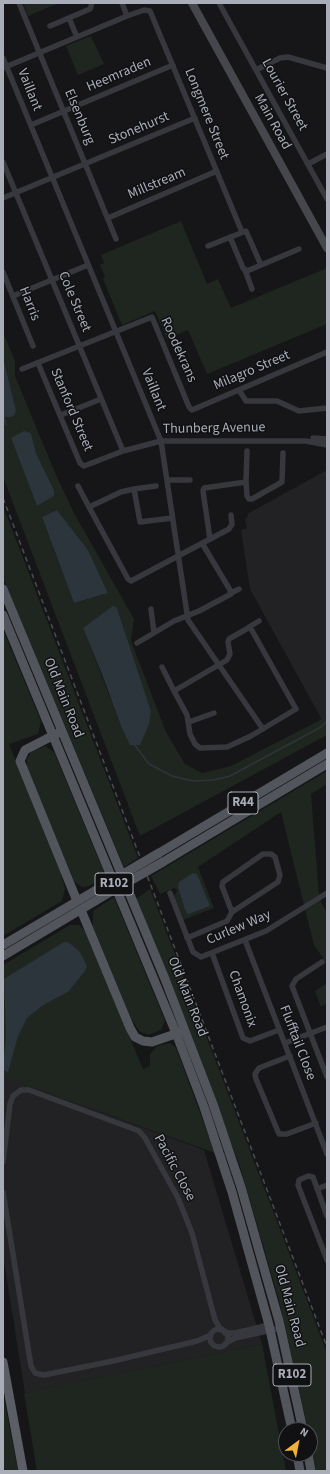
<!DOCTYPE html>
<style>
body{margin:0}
#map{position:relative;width:330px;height:1474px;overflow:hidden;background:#161618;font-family:"Source Sans 3",sans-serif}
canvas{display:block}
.frame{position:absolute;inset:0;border:4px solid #a8adb8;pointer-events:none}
.north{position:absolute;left:278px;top:1422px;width:40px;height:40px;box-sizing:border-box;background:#111113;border:1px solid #4d4f55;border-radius:50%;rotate:32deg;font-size:11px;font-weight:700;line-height:16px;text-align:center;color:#a8adb8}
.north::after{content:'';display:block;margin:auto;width:14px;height:18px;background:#f2b134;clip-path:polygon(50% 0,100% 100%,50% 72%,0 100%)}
</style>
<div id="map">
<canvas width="330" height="1474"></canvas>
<div class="frame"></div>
<div class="north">N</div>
</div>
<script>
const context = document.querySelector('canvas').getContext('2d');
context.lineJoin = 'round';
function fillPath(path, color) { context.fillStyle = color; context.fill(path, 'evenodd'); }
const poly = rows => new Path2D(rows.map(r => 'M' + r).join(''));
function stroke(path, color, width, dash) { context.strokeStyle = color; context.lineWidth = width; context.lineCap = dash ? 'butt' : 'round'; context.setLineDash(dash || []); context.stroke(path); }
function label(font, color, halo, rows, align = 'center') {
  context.font = font + ' "Source Sans 3",sans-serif'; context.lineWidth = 3; context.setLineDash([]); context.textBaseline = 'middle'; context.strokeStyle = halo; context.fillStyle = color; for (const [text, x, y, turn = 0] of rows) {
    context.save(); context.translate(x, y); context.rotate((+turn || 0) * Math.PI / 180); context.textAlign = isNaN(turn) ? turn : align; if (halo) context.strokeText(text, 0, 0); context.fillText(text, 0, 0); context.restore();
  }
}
const built = poly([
 [327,470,327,729,250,589,241,530,247,528,245,520,249,513],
 [4,1077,204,1150,262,1344,25,1393,3,1255]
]);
const green = poly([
 [23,3,59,3,28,16],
 [91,36,104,64,78,75,66,46],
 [181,221,207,284,218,279,231,308,327,268,327,324,207,374,188,330,167,339,155,311,122,325,103,279,105,276,100,265,104,263,101,255],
 [3,332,15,361,15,376,56,475,74,513,134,619,131,641,166,732,185,764,202,773,231,766,322,719,327,729,327,735,140,836,3,477,3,413,5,417,16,410,3,357],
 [31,433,36,453,54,490,54,496,37,506,11,438],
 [57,510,88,550,108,593,74,603,42,517],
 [117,608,151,711,121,726,83,628,104,614],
 [3,506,138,858,124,867,3,578],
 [3,630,41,721,38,734,9,744,61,874,65,889,62,901,3,936],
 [45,746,54,752,106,877,89,886,82,887,74,881,27,768,27,759,31,752],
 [327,771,327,784,311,794,319,895,304,905,281,812,198,867,214,908,183,920,174,896,177,891,175,888,160,894,151,876],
 [150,889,327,1353,327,1471,316,1471,310,1440,310,1430,308,1430,279,1300,240,1166,136,899],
 [114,897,165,1021,161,1030,148,1035,139,1031,131,1018,93,927,93,911],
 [320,900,327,913,327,964,314,945,305,910],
 [70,925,79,925,85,931,143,1069,150,1066,150,1054,157,1046,170,1043,176,1048,215,1153,3,1077,3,965],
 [327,983,327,1003,321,1007,315,991],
 [262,1344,286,1471,37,1471,24,1393],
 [3,1393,18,1471,5,1471,3,1460]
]);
const water = poly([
 [3,357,16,410,14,416,9,417,4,417,3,413],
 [24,431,31,433,36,453,54,490,54,496,37,506,11,438],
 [57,510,88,550,108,593,74,603,42,517],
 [113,606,117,608,151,711,149,724,140,745,130,745,121,726,103,677,83,628],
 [193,873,197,874,210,906,188,914,185,910,178,887,179,882],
 [64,942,68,942,80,952,87,966,85,971,68,992,43,1005,27,1018,18,1036,8,1072,3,1070,6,1035,4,979]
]);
const stream = poly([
 [4,417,6,425],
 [134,744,149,764,172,776,193,781,214,780,230,776,321,727,327,721]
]);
const minor = poly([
 [19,3,116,239],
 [122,3,127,16],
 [219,3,327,199],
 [69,18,77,37],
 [50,26,90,9,92,3],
 [3,58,161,441,188,620,263,729],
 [3,68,127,16,144,10,150,11,242,232],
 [256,70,280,58,288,57,327,68],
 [31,125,173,65],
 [3,162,123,451],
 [308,164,327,154],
 [3,198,195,118],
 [108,218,217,171],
 [230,237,243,268,247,271,299,249],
 [208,246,246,231,261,265],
 [245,270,252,289],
 [3,272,33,346],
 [13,296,88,265],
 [38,363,80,463,84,466,123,451,161,441,306,441,327,445],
 [22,369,152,317,189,407,192,410,327,352],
 [239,390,246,401,277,401,299,411,327,408],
 [61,415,101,399],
 [313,438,327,439],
 [167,480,190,480],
 [246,482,247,451],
 [78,486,89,507],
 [134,489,156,486],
 [172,518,140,522,134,489,121,492,89,507,128,579,131,581,229,529,232,524,231,515],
 [210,539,203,491,204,488,246,482,247,496,249,499,252,499,282,482,283,453],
 [231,593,239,589],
 [151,609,154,633],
 [249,627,259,621],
 [137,643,174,621,199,611,231,594,230,590,202,543],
 [162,667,174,691,187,715,190,734,195,744,200,748,227,747,251,736,296,709,250,627,229,639,228,642,230,654,227,660,174,691],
 [189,722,214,713],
 [170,893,193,952,201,957,266,931,327,893],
 [187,938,227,921,232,912,278,882,280,875,275,857,271,854,263,854,223,882,222,886,232,912],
 [245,940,327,1154],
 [212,953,243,1038,250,1041,279,1030],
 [322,962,296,979,292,986,327,1077],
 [285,1043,327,1027],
 [290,1056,259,1068,255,1074,256,1079,279,1134,287,1134,316,1123],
 [3,1162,10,1104,13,1096,21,1090,29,1090,139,1131,145,1138,178,1198,192,1233,215,1320,221,1330],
 [317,1189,327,1185],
 [3,1192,31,1366,35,1373,44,1375,113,1361,197,1341,211,1335],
 [327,1216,313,1177,308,1176,299,1180,298,1185,327,1260],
 '210 1338a9 9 0 1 1 18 0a9 9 0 1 1-18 0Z',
 [225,1333,235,1333,269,1325],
 [226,1343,235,1338,281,1328]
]);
const secondary = poly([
 [192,3,327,248]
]);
const primary = poly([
 [3,589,165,979,213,1104,241,1187,279,1321,303,1430],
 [3,615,176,1033,204,1107,232,1192,269,1325,292,1430],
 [58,733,25,750,20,761,77,901],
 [159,853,327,753],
 [163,862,327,764],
 [81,910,130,1028,135,1037,143,1041,152,1042,181,1032],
 [3,945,108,883],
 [3,956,112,891],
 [297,1454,300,1471],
 [308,1454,311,1471]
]);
const trunk = poly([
 [3,1362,23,1471]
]);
const rail = poly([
 [3,498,327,1347]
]);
const primaryBridge = poly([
 [108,883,159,853],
 [112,891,163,862]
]);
const shields = [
 [243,803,30],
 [114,884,38],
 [292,1375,38]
];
const shieldNames = [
 ["R44",243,803],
 ["R102",114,884],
 ["R102",292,1375]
];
const streetNames = [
 ["Heemraden",119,75,-23],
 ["Vaillant",29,90,68],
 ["Lourier Street",284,95,61],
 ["Longmere Street",206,114,68],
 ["Elsenburg",79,117,67],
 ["Main Road",272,122,61],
 ["Stonehurst",139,129,-23],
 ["Millstream",157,184,-23],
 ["Cole Street",74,302,67],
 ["Harris",29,304,68],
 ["Roodekrans",178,350,66],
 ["Milagro Street",252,371,-23],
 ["Vaillant",153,390,68],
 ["Stanford Street",71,410,67],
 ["Thunberg Avenue",214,429,-1],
 ["Old Main Road",63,698,68],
 ["Curlew Way",239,928,-23],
 ["Old Main Road",187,997,68],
 ["Chamonix",242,999,70],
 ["Flufftail Close",297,1043,69],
 ["Pacific Close",174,1168,62],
 ["Old Main Road",289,1306,75]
];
fillPath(built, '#222225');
fillPath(green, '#1e261f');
fillPath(water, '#2c353c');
stroke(stream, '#2c353c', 1.5);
stroke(minor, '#37383d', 5.5);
stroke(secondary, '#45474d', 8);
stroke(primary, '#53555c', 9);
stroke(trunk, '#5b5e65', 9);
stroke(rail, '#4a4c52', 1.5, [5, 4]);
stroke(primaryBridge, '#53555c', 9);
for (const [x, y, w] of shields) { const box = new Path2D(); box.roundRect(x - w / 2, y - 11, w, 22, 3); context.fillStyle = '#111113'; context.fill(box); stroke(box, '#a8adb8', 1); }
label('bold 13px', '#a8adb8', null, shieldNames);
label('14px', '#a8adb8', '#111113', streetNames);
</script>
